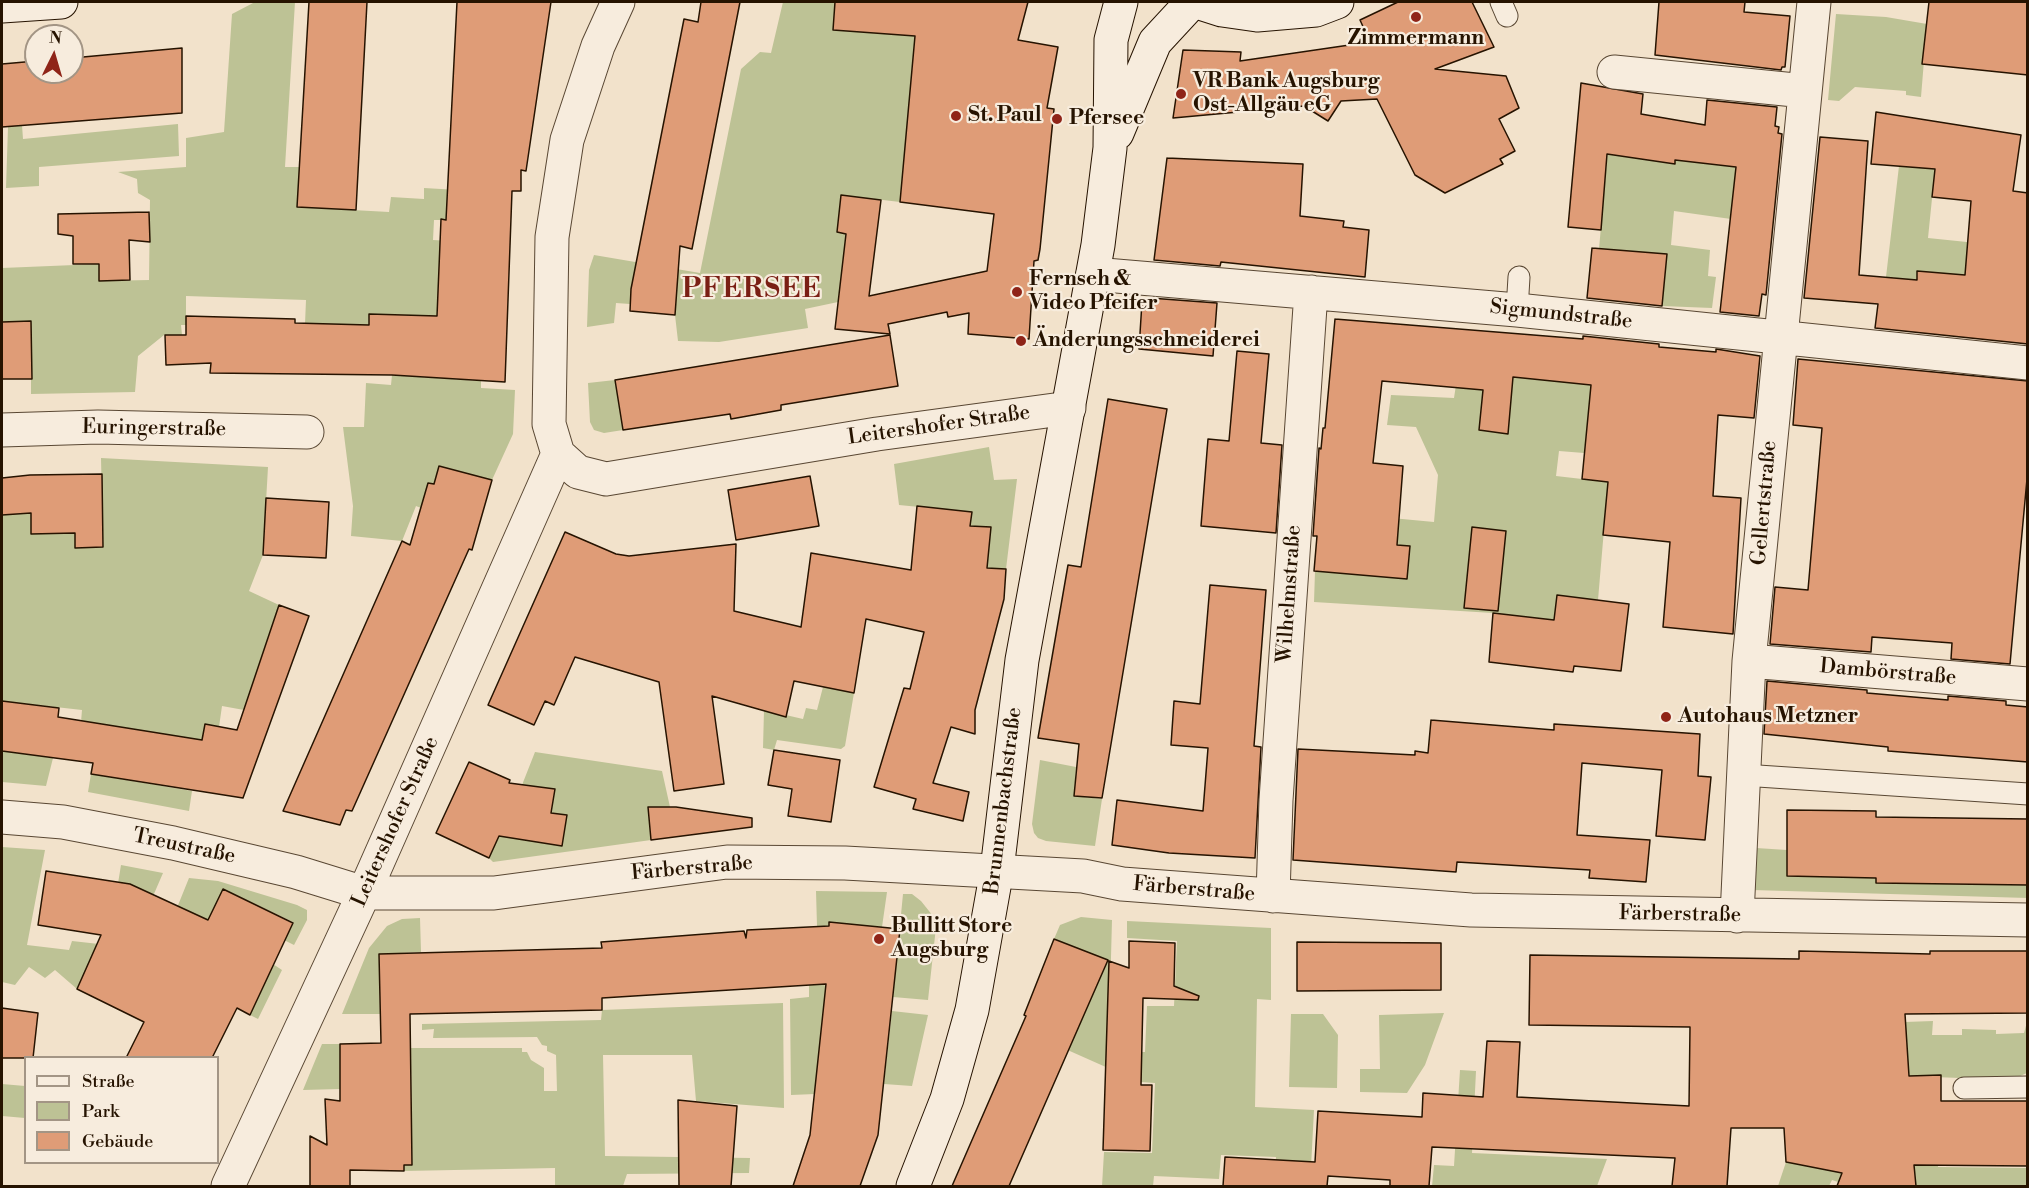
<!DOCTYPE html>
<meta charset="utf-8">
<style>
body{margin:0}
#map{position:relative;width:2029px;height:1188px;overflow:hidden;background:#f2e2cb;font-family:"Libre Bodoni",serif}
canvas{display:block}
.frame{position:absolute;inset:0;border:3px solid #261300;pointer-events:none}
.legend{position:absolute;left:24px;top:1056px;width:195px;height:108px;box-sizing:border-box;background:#f7ecdd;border:2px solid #a39585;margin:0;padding:8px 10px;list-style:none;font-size:18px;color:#261300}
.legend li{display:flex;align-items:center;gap:12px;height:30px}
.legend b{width:30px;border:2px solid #a39585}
.north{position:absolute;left:24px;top:24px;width:60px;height:60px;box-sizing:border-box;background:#f7ecdd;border:2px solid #a39585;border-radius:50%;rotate:5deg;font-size:16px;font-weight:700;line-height:24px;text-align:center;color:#261300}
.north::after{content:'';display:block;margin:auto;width:21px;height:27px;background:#8f2418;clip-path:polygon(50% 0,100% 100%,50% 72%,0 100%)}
</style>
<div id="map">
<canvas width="2029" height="1188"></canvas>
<div class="frame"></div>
<ul class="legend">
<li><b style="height:8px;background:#f7ecdd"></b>Straße</li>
<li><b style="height:16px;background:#bdc295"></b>Park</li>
<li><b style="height:16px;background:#df9c77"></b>Gebäude</li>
</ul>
<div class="north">N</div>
</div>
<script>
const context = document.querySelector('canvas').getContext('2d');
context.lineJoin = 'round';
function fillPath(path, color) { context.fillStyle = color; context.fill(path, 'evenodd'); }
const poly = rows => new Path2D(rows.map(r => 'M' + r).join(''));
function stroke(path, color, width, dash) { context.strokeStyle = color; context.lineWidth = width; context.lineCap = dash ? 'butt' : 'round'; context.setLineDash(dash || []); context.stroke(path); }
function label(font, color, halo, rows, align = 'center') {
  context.font = font + ' "Libre Bodoni",serif'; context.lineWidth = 4.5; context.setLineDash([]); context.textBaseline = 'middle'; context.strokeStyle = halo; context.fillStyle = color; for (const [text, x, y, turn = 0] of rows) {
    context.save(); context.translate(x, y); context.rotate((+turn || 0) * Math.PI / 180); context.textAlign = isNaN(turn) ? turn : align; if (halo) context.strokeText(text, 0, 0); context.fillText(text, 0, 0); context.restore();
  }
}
const green = poly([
 [255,2,295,2,285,167,300,167,298,207,389,212,391,197,424,199,424,188,458,190,457,220,434,220,433,240,451,241,449,316,369,314,367,365,305,324,306,300,186,296,186,325,181,325,182,335,164,335,138,356,135,392,31,394,31,321,2,322,2,268,99,264,100,281,149,280,150,200,138,193,137,179,118,172,186,167,186,138,224,132,232,14],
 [783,2,835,2,833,30,915,36,900,202,841,195,837,231,846,234,838,302,805,309,808,328,719,342,678,341,675,315,677,284,632,281,630,304,616,303,614,323,587,327,589,270,594,255,700,273,741,69,760,52,771,53],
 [1836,14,1886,17,1927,24,1921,97,1906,95,1906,91,1855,87,1839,101,1828,100],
 [1682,121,1705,124,1701,163,1776,172,1731,219,1674,211,1671,245,1710,250,1708,276,1716,277,1712,308,1662,306,1667,255,1599,249,1608,148,1656,145,1654,161,1674,164],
 [178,124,179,156,39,167,39,186,6,188,8,127,22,125,23,139],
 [1899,166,1935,169,1928,238,1996,245,1935,318,1939,273,1918,271,1917,280,1886,277],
 [1458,372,1606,386,1614,413,1589,410,1584,453,1559,451,1556,476,1608,482,1598,600,1557,595,1555,620,1493,613,1314,602,1317,511,1434,522,1438,475,1416,427,1387,425,1391,395,1454,398],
 [392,375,481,381,481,388,515,390,513,434,492,480,439,466,434,484,421,508,416,506,402,541,351,536,353,506,343,427,364,427,366,383,391,385],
 [615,380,623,430,604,433,594,430,590,422,588,383],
 [989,447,994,480,1017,479,1006,569,987,568,991,528,970,526,971,512,899,505,894,464],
 [101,458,268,467,263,555,249,591,279,605,244,710,222,706,219,727,205,724,202,741,81,722,82,710,2,701,2,515,31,512,31,534,75,533,76,548,103,547],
 [823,687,854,693,845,746,841,749,777,740,774,750,763,748,764,710,803,719,806,708,817,710],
 [2,751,53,758,46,786,2,782],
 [535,752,662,771,670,807,648,807,651,840,493,862,489,858,499,836,561,846,567,815,551,813,555,789,522,785],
 [1040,760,1076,767,1074,796,1102,799,1095,846,1046,841,1038,838,1034,833,1032,824],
 [91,774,192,791,189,811,88,792],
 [2,847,45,850,27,945,69,950,72,941,108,945,121,865,163,873,141,924,166,935,189,878,218,881,297,905,307,910,307,920,294,945,284,940,293,922,223,889,273,964,282,970,258,1019,250,1015,264,986,183,946,90,961,77,989,55,970,45,978,29,967,15,985,2,982],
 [1756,848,1787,850,1787,876,1876,878,1876,882,2027,885,2028,898,1752,890],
 [816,891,887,892,882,927,829,923,829,926,817,926],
 [903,894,912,894,921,901,933,916,936,927,928,1000,893,997],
 [1081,917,1112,920,1108,1068,1063,1048,1100,957,1054,939,1060,925],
 [420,918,421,952,379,954,380,1014,342,1014,369,948,387,926,402,919],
 [1127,921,1271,928,1271,1000,1257,999,1255,1107,1314,1110,1310,1186,1275,1186,1276,1157,1221,1155,1219,1179,1154,1176,1153,1186,1102,1186,1104,1152,1152,1153,1155,1083,1127,1081,1127,1052,1145,1052,1147,1006,1174,1006,1177,941,1127,938],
 [821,984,826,986,815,1094,791,1095,790,999,809,997,809,985],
 [783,1003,784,1108,696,1101,692,1055,603,1055,605,1156,750,1158,749,1173,627,1174,623,1186,555,1186,555,1168,404,1171,404,1165,412,1164,411,1048,522,1048,522,1052,527,1052,531,1060,544,1068,544,1091,557,1091,556,1055,547,1051,547,1046,542,1045,537,1037,433,1038,434,1029,422,1030,422,1024,601,1020,602,1010],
 [892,1011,928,1015,912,1086,884,1084],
 [1444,1013,1425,1065,1407,1093,1360,1092,1360,1069,1380,1069,1379,1015],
 [1291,1014,1323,1014,1338,1035,1337,1088,1289,1087],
 [1933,1021,1932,1035,1962,1035,1962,1029,1996,1030,1996,1034,2024,1033,2027,1022,2027,1073,2011,1080,1909,1076,1905,1022],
 [322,1044,340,1044,340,1089,303,1090],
 [1460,1070,1476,1071,1472,1153,1607,1159,1597,1186,1432,1186,1434,1165,1454,1166],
 [2,1084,25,1086,25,1118,2,1116],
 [1938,1135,1938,1167,2027,1168,2027,1186,1916,1186,1912,1136],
 [1786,1162,1849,1174,1850,1186,1832,1180,1829,1186,1778,1186]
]);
const building = poly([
 [309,2,367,2,356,210,297,207,309,2],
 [457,2,551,2,526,171,521,170,521,191,512,191,505,382,392,375,210,373,211,363,166,365,165,335,186,335,186,316,295,319,295,323,369,325,369,314,437,316,441,219,446,220,457,2],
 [701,2,740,2,692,249,680,246,675,315,630,311,631,289,684,19,698,22,701,2],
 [835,2,1028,2,1018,40,1058,47,1047,108,1054,109,1040,249,1038,260,1034,261,1029,339,968,334,969,313,948,317,947,312,888,324,890,334,835,329,846,234,837,232,841,195,881,200,869,296,987,271,994,214,900,202,915,36,833,30,835,2],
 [1398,2,1472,2,1494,47,1435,69,1506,76,1519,108,1499,119,1515,151,1500,159,1503,164,1445,193,1415,175,1377,99,1341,101,1328,121,1304,106,1173,118,1183,50,1241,52,1240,61,1370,42,1360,20,1398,2],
 [1659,2,1745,2,1744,12,1790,16,1785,67,1782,67,1781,70,1655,55,1659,2],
 [1929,2,2028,2,2028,75,1922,64,1929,2],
 [182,48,182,113,2,127,2,64,36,61,36,72,72,72,72,58,182,48],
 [1581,83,1643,94,1641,114,1705,125,1707,100,1777,107,1775,126,1779,127,1778,133,1782,134,1766,295,1762,294,1759,316,1720,312,1736,167,1675,160,1675,164,1607,154,1601,230,1568,227,1581,83],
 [1876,112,2021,135,2013,191,2028,193,2028,344,1875,328,1878,304,1804,298,1820,137,1868,141,1859,275,1917,280,1917,271,1965,275,1971,201,1932,197,1935,169,1871,164,1876,112],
 [1167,158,1303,164,1300,216,1344,221,1343,227,1369,230,1365,277,1221,262,1220,266,1154,260,1167,158],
 [149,212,150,242,129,240,130,280,99,281,99,264,73,264,73,236,58,234,58,214,149,212],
 [1592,248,1667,254,1662,306,1587,298,1592,248],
 [1150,298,1217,303,1213,356,1139,349,1142,302,1149,303,1150,298],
 [1335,319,1583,339,1583,336,1659,344,1659,347,1716,352,1716,349,1760,356,1754,418,1718,415,1713,496,1741,498,1733,634,1663,627,1670,542,1603,535,1608,482,1582,479,1591,385,1513,377,1508,434,1479,430,1483,390,1382,381,1373,463,1403,466,1397,545,1410,546,1407,579,1314,571,1317,536,1313,536,1319,448,1321,449,1323,428,1325,428,1335,319],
 [31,321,32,379,2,379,2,322,31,321],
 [890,335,898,386,781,405,781,410,731,419,730,414,623,430,615,380,890,335],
 [1237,351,1269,354,1261,443,1282,445,1276,533,1201,526,1208,439,1229,441,1237,351],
 [1798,359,2028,381,2028,468,2010,664,1951,659,1952,643,1872,637,1871,652,1770,644,1775,587,1808,590,1822,428,1793,425,1798,359],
 [1108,399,1167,409,1102,798,1074,796,1079,744,1038,738,1068,565,1081,567,1108,399],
 [439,466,492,480,472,550,469,549,352,811,346,810,340,825,283,811,402,541,410,545,428,483,434,484,439,466],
 [102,474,103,547,75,548,75,533,31,534,31,513,2,515,2,478,30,475,102,474],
 [810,476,819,526,736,540,728,490,810,476],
 [266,498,329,502,326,558,263,555,266,498],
 [917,506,972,512,970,526,991,527,987,568,1006,569,1004,599,975,710,975,734,951,727,933,783,969,792,963,821,913,809,916,799,874,787,904,688,910,689,924,632,866,619,854,693,794,681,786,717,712,696,724,784,674,791,659,682,575,657,554,705,545,701,534,725,488,705,565,532,616,554,629,556,736,544,734,611,801,627,811,553,911,570,917,506],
 [1472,527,1506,531,1498,611,1464,608,1472,527],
 [1210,585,1266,590,1254,746,1261,747,1255,858,1169,853,1112,845,1117,800,1203,811,1208,748,1171,745,1174,701,1200,704,1210,585],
 [1557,595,1629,604,1621,671,1574,666,1573,672,1489,662,1493,613,1554,620,1557,595],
 [279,605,309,616,243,798,91,774,93,763,2,751,2,701,59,708,58,717,202,740,205,724,237,730,279,605],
 [1767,681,1867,690,1867,693,1948,700,1948,696,2006,701,2006,705,2028,707,2028,762,1888,751,1888,747,1764,734,1767,681],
 [1431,720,1554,730,1554,724,1700,734,1698,776,1711,777,1705,840,1656,836,1662,770,1582,763,1577,835,1650,840,1646,882,1589,878,1590,870,1457,862,1456,872,1293,860,1298,749,1415,755,1415,751,1428,753,1431,720],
 [774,750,840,760,831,822,788,816,792,789,768,785,774,750],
 [469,762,510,780,509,783,555,789,551,813,567,815,562,846,499,836,489,858,436,833,469,762],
 [648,807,676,807,752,818,752,827,651,840,648,807],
 [1787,810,1876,811,1876,817,2028,819,2028,885,1876,883,1876,878,1787,876,1787,810],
 [46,871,130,884,208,920,223,889,293,923,250,1015,237,1008,212,1058,126,1058,144,1022,77,989,101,935,38,925,46,871],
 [829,922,900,929,878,1135,860,1186,793,1186,810,1135,826,984,602,998,602,1010,410,1014,412,1165,404,1165,404,1171,350,1170,350,1186,310,1186,310,1136,327,1145,325,1099,340,1101,340,1044,381,1043,379,954,602,948,601,942,744,931,746,938,747,930,829,926,829,922],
 [1054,939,1108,960,1009,1186,952,1186,1026,1016,1024,1015,1054,939],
 [1129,941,1175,943,1174,986,1199,996,1198,1000,1143,998,1141,1085,1152,1085,1150,1151,1103,1150,1109,961,1129,968,1129,941],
 [1297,942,1441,943,1441,990,1297,991,1297,942],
 [1799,951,1930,954,1930,951,2028,951,2028,1013,1905,1014,1909,1076,1941,1075,1941,1101,2028,1101,2028,1166,1914,1165,1916,1186,1837,1186,1842,1173,1786,1162,1784,1128,1731,1128,1727,1186,1672,1186,1675,1158,1432,1147,1429,1186,1390,1186,1390,1180,1328,1176,1327,1186,1223,1186,1225,1157,1315,1162,1318,1111,1422,1117,1423,1093,1483,1097,1487,1041,1520,1042,1517,1097,1689,1106,1690,1027,1529,1025,1530,955,1799,959,1799,951],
 [2,1008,38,1013,33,1058,2,1058,2,1008],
 [678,1100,737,1106,731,1186,679,1186,678,1100]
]);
const lane = poly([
 [1501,2,1507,16],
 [1517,310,1519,277],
 [1743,775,2028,794],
 [1964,1088,2028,1087]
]);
const street = poly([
 [618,2,598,46,567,140,552,237,549,424,558,454,578,472,606,479,877,434,1069,408],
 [1614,72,1805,91],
 [1093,274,1517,310,2028,363],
 [2,430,98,427,307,432],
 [1749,661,2028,684],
 [2,817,63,822,173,843,296,872,364,893,494,893,727,862,845,863,1083,876,1122,884,1471,910,2028,920],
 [1273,896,1276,800,1311,292],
 [1737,916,1749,661,1814,2],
 [228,1186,364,893,558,454]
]);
const secondary = poly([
 [1197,2,1222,10,1257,15,1316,10,1337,2],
 [2,6,61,2],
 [1117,133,1155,42,1192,2],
 [913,1186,947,1099,972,1010,997,870,1022,660,1098,245,1110,148,1111,40,1121,2]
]);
const markers = [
 [1416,17,6,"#8f2418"],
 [1181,94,6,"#8f2418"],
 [956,116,6,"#8f2418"],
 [1057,119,6,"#8f2418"],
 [1017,292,6,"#8f2418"],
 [1021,341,6,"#8f2418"],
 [1666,717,6,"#8f2418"],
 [879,939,6,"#8f2418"]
];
const poiNames = [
 ["Zimmermann",1416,39,"center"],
 ["VR Bank Augsburg",1193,82],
 ["Ost-Allgäu eG",1193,106],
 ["St. Paul",968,116],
 ["Pfersee",1069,119],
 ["Fernseh &",1029,280],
 ["Video Pfeifer",1029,304],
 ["Änderungsschneiderei",1033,341],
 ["Autohaus Metzner",1678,717],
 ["Bullitt Store",891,927],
 ["Augsburg",891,951]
];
const streetNames = [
 ["Sigmundstraße",1561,315,6],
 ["Leitershofer Straße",939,426,-8],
 ["Euringerstraße",154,429,1],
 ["Gellertstraße",1765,503,-85],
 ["Wilhelmstraße",1290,594,-86],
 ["Dambörstraße",1888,673,5],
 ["Brunnenbachstraße",1004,801,-83],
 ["Leitershofer Straße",396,822,-66],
 ["Treustraße",184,847,12],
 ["Färberstraße",692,869,-5],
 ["Färberstraße",1194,890,5],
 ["Färberstraße",1680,915,1]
];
const districtNames = [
 ["PFERSEE",752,291]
];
fillPath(green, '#bdc295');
fillPath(building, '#df9c77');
stroke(building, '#261300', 1.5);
stroke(lane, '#594733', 23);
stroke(street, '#594733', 35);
stroke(secondary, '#261300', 35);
stroke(lane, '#f7ecdd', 21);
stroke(street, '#f7ecdd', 33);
stroke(secondary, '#f7ecdd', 33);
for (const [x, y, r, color] of markers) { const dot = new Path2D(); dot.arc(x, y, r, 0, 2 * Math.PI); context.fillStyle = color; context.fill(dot); stroke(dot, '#f7ecdd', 2); }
label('bold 21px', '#261300', '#f7ecdd', poiNames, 'left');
label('21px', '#261300', '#f7ecdd', streetNames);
context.letterSpacing = '1.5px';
label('bold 27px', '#7a1f14', '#f7ecdd', districtNames);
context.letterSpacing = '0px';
</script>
